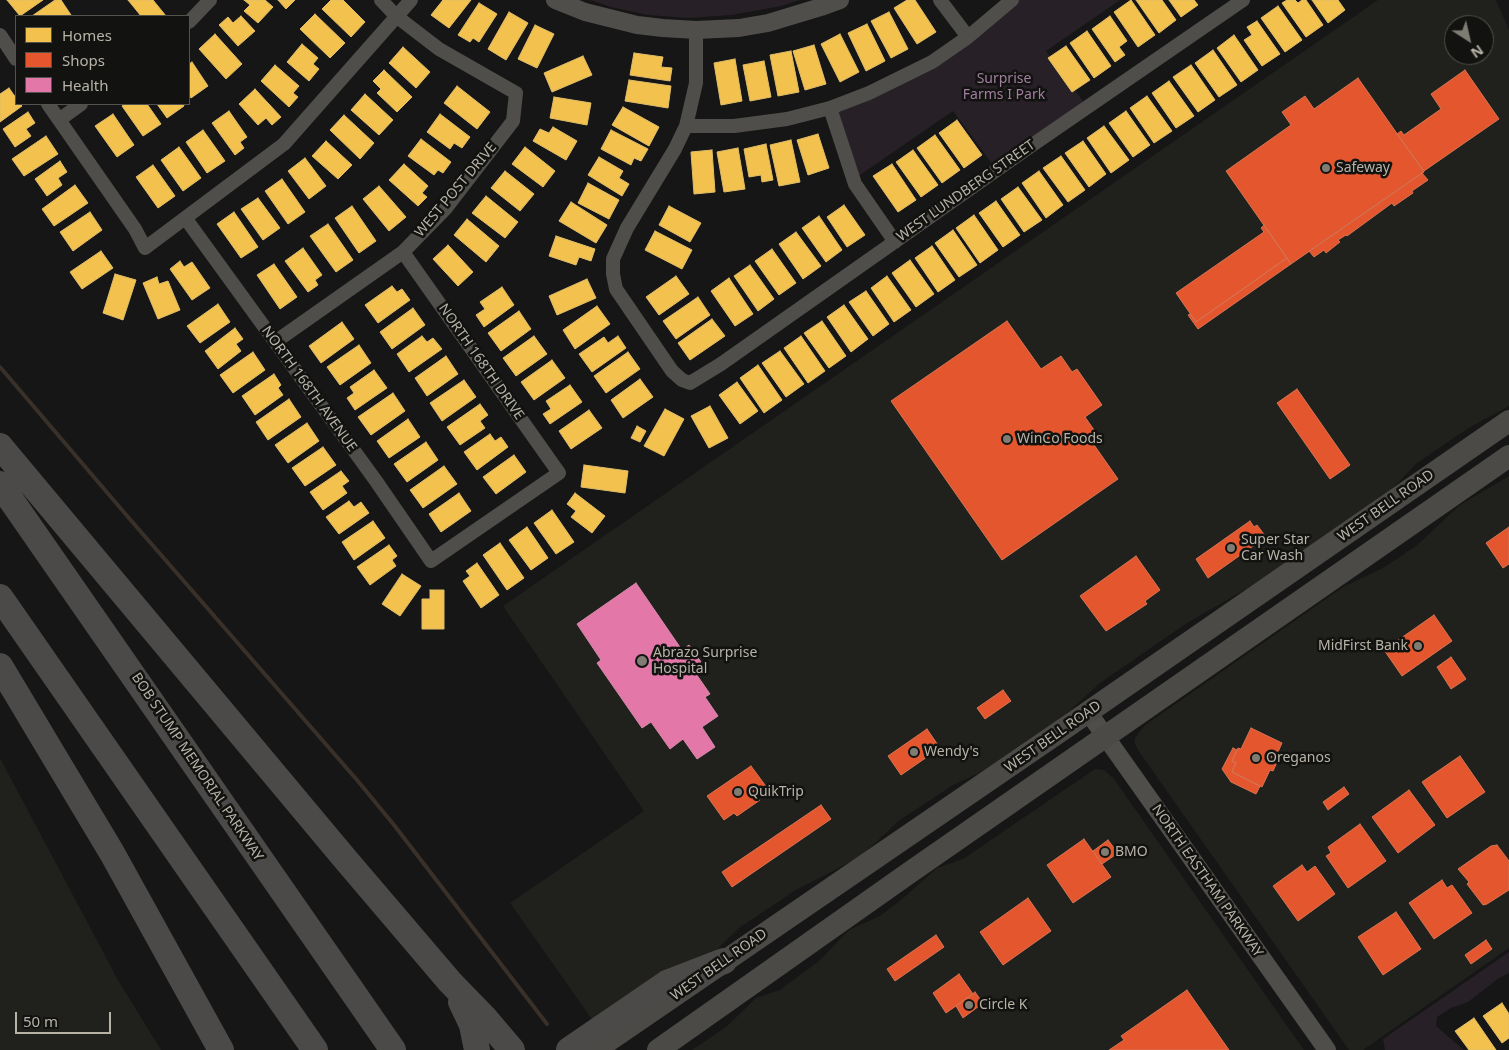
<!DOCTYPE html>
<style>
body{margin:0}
#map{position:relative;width:1509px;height:1050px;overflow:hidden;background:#161616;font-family:"Noto Sans",sans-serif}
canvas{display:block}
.legend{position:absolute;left:15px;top:15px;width:175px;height:90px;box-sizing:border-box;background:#121210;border:1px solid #54524c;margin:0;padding:6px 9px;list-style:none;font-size:15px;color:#b7b3a7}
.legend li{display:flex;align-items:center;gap:10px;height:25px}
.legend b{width:25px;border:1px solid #54524c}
.north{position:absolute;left:1444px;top:15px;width:50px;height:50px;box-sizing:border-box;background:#121210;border:1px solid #54524c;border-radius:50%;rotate:145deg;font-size:14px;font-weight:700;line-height:20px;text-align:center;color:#b7b3a7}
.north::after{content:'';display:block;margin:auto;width:18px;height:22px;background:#7f7c74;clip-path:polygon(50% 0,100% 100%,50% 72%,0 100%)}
.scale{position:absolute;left:15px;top:1012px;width:96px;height:22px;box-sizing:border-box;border:2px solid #b7b3a7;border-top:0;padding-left:6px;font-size:15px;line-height:18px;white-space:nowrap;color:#b7b3a7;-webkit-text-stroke:4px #121210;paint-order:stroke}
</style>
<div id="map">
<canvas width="1509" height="1050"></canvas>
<ul class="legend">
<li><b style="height:14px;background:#f2c14e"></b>Homes</li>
<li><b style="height:14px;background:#e4572e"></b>Shops</li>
<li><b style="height:14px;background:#e377a8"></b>Health</li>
</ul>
<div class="north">N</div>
<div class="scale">50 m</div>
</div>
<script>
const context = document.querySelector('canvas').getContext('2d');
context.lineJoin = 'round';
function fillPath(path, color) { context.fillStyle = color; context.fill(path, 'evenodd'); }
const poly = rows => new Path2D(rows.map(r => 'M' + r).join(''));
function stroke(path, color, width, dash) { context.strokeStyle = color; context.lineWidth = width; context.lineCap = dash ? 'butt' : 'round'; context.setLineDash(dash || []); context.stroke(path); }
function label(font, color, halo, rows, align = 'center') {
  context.font = font + ' "Noto Sans",sans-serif'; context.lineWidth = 5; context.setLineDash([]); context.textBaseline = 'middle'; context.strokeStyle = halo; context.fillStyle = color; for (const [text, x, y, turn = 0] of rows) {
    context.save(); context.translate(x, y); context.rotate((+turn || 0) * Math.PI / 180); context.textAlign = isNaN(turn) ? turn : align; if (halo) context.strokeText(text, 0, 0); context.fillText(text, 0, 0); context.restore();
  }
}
const built = poly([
 [1378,0,1496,0,1509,30,1509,406,1467,429,1417,463,1390,491,1267,577,1187,623,1100,683,1052,727,997,765,953,785,900,820,860,857,796,890,739,928,709,957,596,1025,510,903,644,811,503,606],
 [1454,25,1484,25,1484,55,1454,55],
 [1509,476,1509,948,1363,1050,1349,1050,1140,753,1135,744,1135,738,1144,726,1343,587,1383,568,1416,546,1460,505],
 [0,758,118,980,161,1050,0,1050],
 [1095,769,1104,770,1114,779,1304,1050,692,1050,726,1027,756,998,780,990,819,961,849,930,880,916,901,900,937,868,963,859]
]);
const green = poly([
 [590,0,800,0,781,6,732,15,687,18,648,15,611,7],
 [1019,0,1120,0,1046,51,1086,105,995,168,953,111,857,177,838,111,1007,12],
 [1509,952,1509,973,1499,978,1468,1002,1451,1008,1437,1017,1436,1026,1464,1050,1385,1050,1383,1039]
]);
const homes = poly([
 [7,0,43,0,20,16,7,0],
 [55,0,61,0,71,15,32,16,55,0],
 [128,0,153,0,166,16,141,16,128,0],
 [244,0,265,0,273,7,258,23,244,11,250,5,244,0],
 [278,0,295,0,286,9,278,0],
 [331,0,343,0,365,22,351,37,322,9,331,0],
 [443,0,471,0,449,28,431,15,443,0],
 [907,0,915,0,936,32,917,44,894,8,907,0],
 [1131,0,1155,35,1138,47,1114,12,1131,0],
 [1136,0,1162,0,1176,20,1159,33,1136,0],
 [1169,0,1194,0,1198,5,1181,17,1169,0],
 [1287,0,1295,0,1298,3,1302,0,1306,0,1323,25,1306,37,1282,3,1287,0],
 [1312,0,1338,0,1345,10,1328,23,1312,0],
 [479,3,497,14,479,42,473,38,470,42,458,35,479,3],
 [1278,6,1302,40,1285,52,1261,18,1278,6],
 [509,12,528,23,506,60,488,49,509,12],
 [889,12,908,49,891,58,871,21,889,12],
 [315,14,345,43,330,58,300,29,315,14],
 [241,16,255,31,238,46,219,25,228,17,233,23,241,16],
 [1110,16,1127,41,1119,47,1125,55,1115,62,1092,29,1110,16],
 [1257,21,1280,54,1262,66,1244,40,1252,35,1247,27,1257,21],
 [867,24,885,61,866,71,848,33,867,24],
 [535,25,554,34,537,68,518,59,535,25],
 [1087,31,1111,66,1094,78,1070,43,1087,31],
 [215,34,242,64,226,79,199,49,215,34],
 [840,34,859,72,840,82,821,44,840,34],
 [1234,35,1258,70,1241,82,1217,48,1234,35],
 [302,44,318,58,313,64,319,69,309,81,287,62,302,44],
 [814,45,826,84,805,90,793,51,814,45],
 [1066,46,1090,80,1072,92,1048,58,1066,46],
 [403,47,430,72,416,88,389,63,403,47],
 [1213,50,1237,85,1219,97,1195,63,1213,50],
 [791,51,799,92,778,96,770,55,791,51],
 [634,53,663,57,661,67,672,68,670,81,630,75,634,53],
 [583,56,592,75,552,92,544,73,583,56],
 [735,59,742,101,721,105,714,63,735,59],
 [764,61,771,97,750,101,743,65,764,61],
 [192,62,208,86,191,98,189,95,189,64,192,62],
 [275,65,299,86,293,93,298,97,289,107,261,81,275,65],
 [1191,65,1215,100,1198,112,1173,77,1191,65],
 [384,70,412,97,397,112,377,93,381,89,373,81,384,70],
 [629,80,671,86,668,108,625,101,629,80],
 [1169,81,1194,116,1176,128,1152,93,1169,81],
 [457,86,490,112,477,129,444,103,457,86],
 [9,88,16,98,16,104,20,104,22,106,0,122,0,94,9,88],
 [255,89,281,117,272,125,266,118,258,125,239,104,255,89],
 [365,94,393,120,379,135,351,110,365,94],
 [1147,96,1172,131,1154,143,1130,108,1147,96],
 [554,97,591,103,587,125,550,118,554,97],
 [125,104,147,104,161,124,143,136,122,106,125,104],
 [157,104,183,104,184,106,167,118,157,104],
 [623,107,659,127,649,146,612,125,623,107],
 [229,111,247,137,240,142,244,148,235,155,212,123,229,111],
 [1126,111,1150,145,1133,157,1109,123,1126,111],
 [28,112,35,123,26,129,31,136,15,147,3,129,28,112],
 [113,114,134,145,117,157,95,126,113,114],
 [440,114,470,137,462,148,454,143,450,149,427,132,440,114],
 [344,115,374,143,360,159,330,130,344,115],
 [957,120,982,155,964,168,939,133,957,120],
 [1104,126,1129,160,1111,173,1087,138,1104,126],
 [553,127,577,141,566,160,533,141,540,129,549,133,553,127],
 [203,130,225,161,207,173,186,142,203,130],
 [611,130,648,149,641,161,634,158,631,165,601,149,611,130],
 [818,134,829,168,808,175,797,140,818,134],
 [935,135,960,170,942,183,917,148,935,135],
 [46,136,58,154,24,176,12,159,46,136],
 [421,139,451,162,443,173,438,170,434,175,408,156,421,139],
 [791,140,800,182,779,186,770,145,791,140],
 [326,141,352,165,338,179,312,156,326,141],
 [1083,141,1106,174,1089,187,1065,153,1083,141],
 [766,144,773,180,762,182,761,175,749,177,744,149,766,144],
 [179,147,201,178,183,191,161,160,179,147],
 [525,147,555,171,543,187,512,164,525,147],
 [738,148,745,189,724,192,717,152,738,148],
 [712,150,715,192,694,194,691,152,712,150],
 [913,150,938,185,921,197,896,162,913,150],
 [1061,156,1085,190,1068,202,1043,168,1061,156],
 [599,157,623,171,619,178,629,184,622,196,588,175,599,157],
 [305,158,326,186,309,199,288,171,305,158],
 [60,161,67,172,58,178,62,185,47,196,35,179,60,161],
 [404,164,428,186,422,193,427,197,418,206,389,180,404,164],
 [892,164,916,200,898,212,873,176,892,164],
 [153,165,175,196,158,208,136,177,153,165],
 [505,171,534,194,520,211,491,188,505,171],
 [1039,171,1063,205,1046,218,1022,183,1039,171],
 [282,179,305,212,288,224,265,191,282,179],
 [588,183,619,200,609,219,578,203,588,183],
 [75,185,88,203,54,226,42,209,75,185],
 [379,186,406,217,389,231,363,199,379,186],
 [1018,187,1042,220,1024,232,1001,199,1018,187],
 [486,196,518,222,505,238,472,213,486,196],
 [258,198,280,228,263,240,241,209,258,198],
 [996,201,1020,235,1003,247,979,213,996,201],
 [571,202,607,225,596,243,559,221,571,202],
 [844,205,865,235,847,247,827,217,844,205],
 [352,206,376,241,359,253,335,218,352,206],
 [669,206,701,223,690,242,659,225,669,206],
 [90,212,102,230,73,251,60,232,90,212],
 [234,212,258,247,241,258,217,224,234,212],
 [974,215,998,250,980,263,956,228,974,215],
 [819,216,842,250,826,262,802,228,819,216],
 [467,219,499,246,486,262,454,235,467,219],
 [328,224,353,260,336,272,310,236,328,224],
 [953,230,977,265,959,277,935,243,953,230],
 [655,231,692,250,682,269,645,250,655,231],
 [796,232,821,266,803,279,779,244,796,232],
 [556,236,595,249,591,261,579,257,576,265,549,256,556,236],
 [448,245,473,272,458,286,433,259,448,245],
 [932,246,955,280,938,292,915,258,932,246],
 [303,248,322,275,315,280,318,285,308,292,285,261,303,248],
 [772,249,796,283,779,295,755,261,772,249],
 [101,251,113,268,82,289,70,272,101,251],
 [910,260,934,294,916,307,892,273,910,260],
 [180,261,184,267,192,262,210,288,192,300,170,269,180,261],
 [274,264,297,297,280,309,257,275,274,264],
 [750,265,774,299,758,311,734,276,750,265],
 [115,274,136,280,123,320,103,313,115,274],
 [676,276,689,294,659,315,646,297,676,276],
 [887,276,911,310,894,322,871,288,887,276],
 [157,277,159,284,168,281,180,310,158,319,143,283,157,277],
 [729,278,753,314,735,326,711,291,729,278],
 [587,279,596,298,557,315,549,296,587,279],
 [392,286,397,292,402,289,410,300,378,323,365,305,392,286],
 [502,287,514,305,484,327,476,315,485,309,480,302,502,287],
 [866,291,889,324,873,336,849,302,866,291],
 [698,297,710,315,676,339,663,321,698,297],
 [218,304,230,322,200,343,187,326,218,304],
 [844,305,868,339,851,352,827,317,844,305],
 [597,306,610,324,575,349,563,330,597,306],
 [413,308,425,325,392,349,380,332,413,308],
 [519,311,531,329,501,351,488,333,519,311],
 [712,319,725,336,690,360,678,343,712,319],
 [822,321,846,356,829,368,804,333,822,321],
 [342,322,354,339,321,363,309,346,342,322],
 [235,328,243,339,236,344,241,351,218,369,205,351,235,328],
 [422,336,427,342,433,338,442,349,409,372,397,354,422,336],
 [534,336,547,354,516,376,503,358,534,336],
 [618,336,626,348,592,372,579,354,604,337,608,343,618,336],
 [801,336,825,371,808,383,784,348,801,336],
 [359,345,371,363,340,385,327,367,359,345],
 [780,351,804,384,786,397,762,363,780,351],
 [253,352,265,370,233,393,220,375,253,352],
 [628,352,640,369,606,393,594,376,628,352],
 [446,356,458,374,427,396,415,378,446,356],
 [552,360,565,378,534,400,521,382,552,360],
 [758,365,782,400,764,413,740,378,758,365],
 [374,370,387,388,355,410,347,398,354,393,350,387,374,370],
 [274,374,281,385,278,388,283,395,255,415,242,396,274,374],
 [640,379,653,397,623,418,611,400,640,379],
 [464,380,476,397,442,421,430,403,464,380],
 [737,382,758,411,740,424,719,395,737,382],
 [570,385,582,402,550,424,543,414,551,409,546,401,570,385],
 [393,393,405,411,371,435,358,417,393,393],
 [289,399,301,417,268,440,256,422,289,399],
 [480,404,488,415,480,421,485,428,460,445,447,427,480,404],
 [710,406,728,438,709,448,691,416,710,406],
 [665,409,684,419,664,456,644,446,665,409],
 [589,410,602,428,571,449,559,431,589,410],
 [408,419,420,437,389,458,377,441,408,419],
 [307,423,319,441,288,463,275,445,307,423],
 [637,426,646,431,640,442,631,438,637,426],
 [490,434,495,441,501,437,508,447,477,470,464,452,490,434],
 [426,442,438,460,407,482,394,464,426,442],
 [323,447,336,465,305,486,292,468,323,447],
 [514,455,526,472,496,494,483,477,514,455],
 [584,465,628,471,625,493,581,487,584,465],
 [444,466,457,484,423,508,410,490,444,466],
 [341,471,349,481,342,486,347,493,323,510,310,492,341,471],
 [459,493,471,511,441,532,429,514,459,493],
 [575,493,605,516,592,533,571,517,576,511,567,504,575,493],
 [349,501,354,507,361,502,369,513,339,534,326,517,349,501],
 [552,510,574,542,556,554,534,523,552,510],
 [373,521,385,538,354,560,342,542,373,521],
 [527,527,548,558,531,570,509,540,527,527],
 [500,543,524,578,507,590,483,555,500,543],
 [389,545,397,556,392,560,396,566,370,585,357,567,389,545],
 [477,563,499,595,481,608,463,581,470,576,466,571,477,563],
 [402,574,421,586,400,616,382,604,402,574],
 [430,590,444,590,444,629,422,629,422,599,430,599,430,590],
 [1502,1003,1509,1014,1509,1038,1502,1043,1483,1016,1502,1003],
 [1474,1018,1496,1050,1469,1050,1455,1031,1474,1018]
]);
const shops = poly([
 [1465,70,1499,119,1424,171,1397,134,1401,131,1404,135,1441,109,1431,94,1465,70],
 [1358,78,1424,172,1291,264,1226,171,1291,125,1282,112,1305,96,1314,109,1358,78],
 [1422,173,1428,180,1412,191,1413,193,1394,206,1392,203,1347,236,1346,235,1338,240,1340,242,1326,253,1324,250,1314,257,1309,251,1422,173],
 [1264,225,1287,258,1196,322,1176,293,1264,232,1261,228,1264,225],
 [1287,258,1291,264,1198,329,1188,315,1190,314,1196,322,1287,258],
 [1007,321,1041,369,1061,356,1072,372,1077,369,1102,405,1085,417,1099,437,1092,442,1118,479,1002,560,891,401,1007,321],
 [1297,389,1350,465,1330,479,1277,403,1297,389],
 [1250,521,1254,527,1257,525,1266,537,1208,578,1196,559,1250,521],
 [1509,527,1509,564,1503,568,1486,543,1509,527],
 [1136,556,1160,590,1145,601,1147,604,1106,631,1080,596,1136,556],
 [1434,615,1452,641,1402,676,1384,650,1434,615],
 [1451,657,1466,679,1451,689,1437,667,1451,657],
 [1003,690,1011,701,985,719,977,708,1003,690],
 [1251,728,1282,743,1277,754,1280,756,1273,771,1270,770,1262,787,1232,772,1236,763,1232,761,1238,748,1241,749,1251,728],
 [927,729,940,748,901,775,888,756,927,729],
 [1233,748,1237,750,1232,761,1236,763,1232,772,1260,786,1256,794,1231,782,1222,769,1233,748],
 [1460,756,1485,792,1447,818,1422,782,1460,756],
 [751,766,768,789,757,797,760,800,737,816,734,813,724,820,707,796,751,766],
 [1344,787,1349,794,1328,810,1323,802,1344,787],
 [1409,790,1435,825,1398,853,1372,817,1409,790],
 [821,805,831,819,732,887,722,872,821,805],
 [1360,824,1386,861,1348,888,1326,856,1331,853,1328,847,1360,824],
 [1084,839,1111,877,1073,903,1047,865,1084,839],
 [1108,840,1118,853,1102,864,1093,851,1108,840],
 [1497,845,1509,861,1509,890,1487,904,1483,905,1467,884,1469,882,1458,869,1491,846,1497,845],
 [1302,865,1307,872,1315,866,1335,894,1298,921,1273,886,1302,865],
 [1442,880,1447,888,1452,885,1472,913,1434,939,1409,903,1442,880],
 [1028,898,1051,931,1003,965,980,932,1028,898],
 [1396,912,1421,949,1383,975,1358,937,1396,912],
 [936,935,944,947,895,981,887,969,936,935],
 [1486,940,1492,949,1471,964,1465,955,1486,940],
 [959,974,973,994,946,1013,933,993,959,974],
 [1187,990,1229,1050,1109,1050,1124,1040,1121,1036,1187,990],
 [975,992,983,1003,963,1018,956,1006,975,992]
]);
const health = poly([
 [636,583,682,650,689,645,701,662,692,668,710,694,705,697,718,716,702,727,715,747,697,759,683,739,670,749,651,722,642,728,597,663,601,660,577,624,636,583]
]);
const stream = poly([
 [0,367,128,517,357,780,394,825,547,1024]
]);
const minor = poly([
 [940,0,968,37],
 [189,22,210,0],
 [696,30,696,83,686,126,675,149,627,228,613,259,613,274,616,289,672,371,682,380,690,383,721,364,1025,150,1243,0],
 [0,35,16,59],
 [48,104,135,229,145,248,284,144,411,0],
 [830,108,855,184,895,242],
 [59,120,81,104],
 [686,126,734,126,787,119,830,108,869,93,932,62,968,37,1012,0],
 [186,219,376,481,431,561,559,473,403,252],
 [275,342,403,252,446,208,513,121,516,93,439,49,396,16,381,0]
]);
const tertiary = poly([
 [555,0,585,12,637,25,663,28,696,30,739,28,768,23,821,7,840,0],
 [1088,712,1327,1050]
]);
const primary = poly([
 [595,1050,1068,726,1509,421],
 [658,1050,909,873,1509,456]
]);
const motorway = poly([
 [0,446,346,860,450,982,484,1017,512,1050],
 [0,484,393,1050],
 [0,597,315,1050],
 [0,666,112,853,221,1050],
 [461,1002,472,1025,477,1050],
 [569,1050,667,983,724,961]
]);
const markers = [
 [1326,168,5,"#7f7c74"],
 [1007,439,5,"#7f7c74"],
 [1231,548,5,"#7f7c74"],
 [1418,646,5,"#7f7c74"],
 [642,661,6,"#7f7c74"],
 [914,752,5,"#7f7c74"],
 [1256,758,5,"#7f7c74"],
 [738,792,5,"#7f7c74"],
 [1105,852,5,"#7f7c74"],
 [969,1005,5,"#7f7c74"]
];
const parkNames = [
 ["Surprise",1004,79],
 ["Farms I Park",1004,95]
];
const poiNames = [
 ["Safeway",1336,168],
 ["WinCo Foods",1017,439],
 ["Super Star",1241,540],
 ["Car Wash",1241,556],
 ["MidFirst Bank",1408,646,"right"],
 ["Abrazo Surprise",653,653],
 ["Hospital",653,669],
 ["Wendy's",924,752],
 ["Oreganos",1266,758],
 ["QuikTrip",748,792],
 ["BMO",1115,852],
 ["Circle K",979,1005]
];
const streetNames = [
 ["WEST POST DRIVE",456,190,-50],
 ["WEST LUNDBERG STREET",966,191,-35],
 ["NORTH 168TH DRIVE",481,362,55],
 ["NORTH 168TH AVENUE",309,389,54],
 ["WEST BELL ROAD",1386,506,-35],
 ["WEST BELL ROAD",1053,737,-35],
 ["BOB STUMP MEMORIAL PARKWAY",197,767,56],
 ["NORTH EASTHAM PARKWAY",1207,881,55],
 ["WEST BELL ROAD",719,965,-35]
];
fillPath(built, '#20201d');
fillPath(green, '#272026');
fillPath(homes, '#f2c14e');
stroke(homes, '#e0bd69', 1);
fillPath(shops, '#e4572e');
stroke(shops, '#d67352', 1);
fillPath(health, '#e377a8');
stroke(health, '#d689a8', 1);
stroke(stream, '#383029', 4);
stroke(minor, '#4f4e4a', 14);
stroke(tertiary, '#4f4e4a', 18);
stroke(primary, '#4b4a47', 22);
stroke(motorway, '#4b4a48', 26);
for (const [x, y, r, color] of markers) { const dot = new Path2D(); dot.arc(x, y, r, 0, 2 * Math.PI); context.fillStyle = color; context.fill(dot); stroke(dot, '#121210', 2); }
label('14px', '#a27ea0', '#121210', parkNames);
label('14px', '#b7b3a7', '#121210', poiNames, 'left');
label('14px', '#b7b3a7', '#121210', streetNames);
</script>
